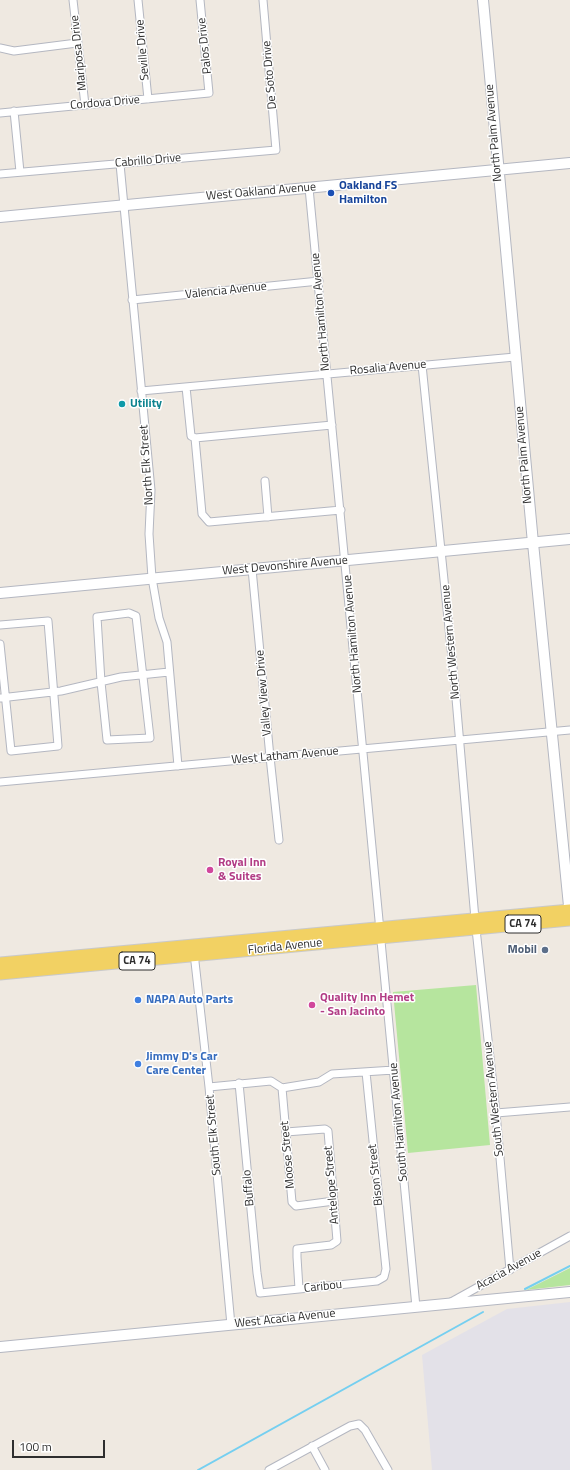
<!DOCTYPE html>
<style>
body{margin:0}
#map{position:relative;width:570px;height:1470px;overflow:hidden;background:#efe9e1;font-family:"Titillium Web",sans-serif}
canvas{display:block}
.scale{position:absolute;left:12px;top:1440px;width:93px;height:18px;box-sizing:border-box;border:2px solid #2e2e2e;border-top:0;padding-left:5px;font-size:12px;line-height:14px;white-space:nowrap;color:#2e2e2e;-webkit-text-stroke:3px #fff;paint-order:stroke}
</style>
<div id="map">
<canvas width="570" height="1470"></canvas>
<div class="scale">100 m</div>
</div>
<script>
const context = document.querySelector('canvas').getContext('2d');
context.lineJoin = 'round';
function fillPath(path, color) { context.fillStyle = color; context.fill(path, 'evenodd'); }
const poly = rows => new Path2D(rows.map(r => 'M' + r).join(''));
function stroke(path, color, width, dash) { context.strokeStyle = color; context.lineWidth = width; context.lineCap = dash ? 'butt' : 'round'; context.setLineDash(dash || []); context.stroke(path); }
function label(font, color, halo, rows, align = 'center') {
  context.font = font + ' "Titillium Web",sans-serif'; context.lineWidth = 3; context.setLineDash([]); context.textBaseline = 'middle'; context.strokeStyle = halo; context.fillStyle = color; for (const [text, x, y, turn = 0] of rows) {
    context.save(); context.translate(x, y); context.rotate((+turn || 0) * Math.PI / 180); context.textAlign = isNaN(turn) ? turn : align; if (halo) context.strokeText(text, 0, 0); context.fillText(text, 0, 0); context.restore();
  }
}
const industrial = poly([
 [570,1302,570,1470,432,1470,422,1355,507,1309]
]);
const green = poly([
 [476,985,490,1145,408,1153,393,992],
 [570,1268,570,1285,526,1290]
]);
const stream = poly([
 [525,1289,570,1266],
 [198,1470,483,1312]
]);
const street = poly([
 [73,0,85,105],
 [138,0,148,99],
 [0,48,14,51,77,43],
 [14,111,20,172],
 [0,113,209,93,200,0],
 [120,164,151,490,149,534,152,578,159,618,167,642,178,766],
 [0,174,276,150,263,0],
 [309,188,416,1307],
 [132,300,319,281],
 [422,365,455,687,475,919],
 [186,387,191,436,195,438,202,514,209,522,341,510],
 [141,391,515,357],
 [195,438,332,425],
 [265,481,268,517],
 [252,569,270,757,279,840],
 [129,613,136,616,150,738,107,740,101,682,97,617,129,613],
 [0,625,48,621,58,746,11,751,0,644],
 [0,698,61,691,121,677,169,672],
 [0,782,570,730],
 [476,929,496,1113,510,1270],
 [194,953,209,1087,231,1325],
 [239,1083,257,1273,260,1293,377,1281,384,1277,386,1269,366,1072],
 [209,1087,271,1081,282,1088,319,1082,332,1074,394,1070],
 [282,1088,292,1202,296,1206,334,1201],
 [496,1113,570,1107],
 [286,1132,325,1129,328,1131,337,1241,331,1245,297,1249,297,1257,299,1289],
 [451,1302,570,1236],
 [312,1446,325,1470],
 [269,1470,350,1426,359,1424,365,1430,388,1470]
]);
const secondary = poly([
 [483,0,533,543,570,916],
 [0,217,570,163],
 [0,593,570,539],
 [0,1347,570,1292]
]);
const primary = poly([
 [0,963,570,910],
 [0,974,570,920]
]);
const markers = [
 [331,193,4,"#1a4fb4"],
 [122,404,4,"#0f9aa8"],
 [210,870,4,"#d1479c"],
 [545,950,4,"#5c6f8a"],
 [138,1000,4,"#3f7fe0"],
 [312,1005,4,"#d1479c"],
 [138,1064,4,"#3f7fe0"]
];
const shields = [
 [523,924,36],
 [137,961,36]
];
const shieldNames = [
 ["CA 74",523,924],
 ["CA 74",137,961]
];
const streetNames = [
 ["Palos Drive",205,46,-96],
 ["Seville Drive",143,50,-95],
 ["Mariposa Drive",79,53,-96],
 ["De Soto Drive",270,75,-95],
 ["Cordova Drive",105,103,-5],
 ["North Palm Avenue",494,133,-95],
 ["Cabrillo Drive",148,161,-5],
 ["West Oakland Avenue",261,192,-5],
 ["Valencia Avenue",226,291,-6],
 ["North Hamilton Avenue",321,312,-95],
 ["Rosalia Avenue",388,368,-5],
 ["North Palm Avenue",524,455,-95],
 ["North Elk Street",147,465,-94],
 ["West Devonshire Avenue",285,566,-5],
 ["North Hamilton Avenue",353,634,-95],
 ["North Western Avenue",451,642,-95],
 ["Valley View Drive",264,693,-95],
 ["West Latham Avenue",285,756,-5],
 ["Florida Avenue",285,947,-6],
 ["South Western Avenue",494,1099,-96],
 ["South Hamilton Avenue",399,1122,-95],
 ["South Elk Street",214,1135,-95],
 ["Moose Street",288,1155,-95],
 ["Bison Street",376,1175,-96],
 ["Antelope Street",332,1185,-95],
 ["Buffalo",249,1188,-95],
 ["Acacia Avenue",509,1270,-29],
 ["Caribou",323,1287,-6],
 ["West Acacia Avenue",285,1319,-6]
];
const transitNames = [
 ["Oakland FS",339,186],
 ["Hamilton",339,200]
];
const cultureNames = [
 ["Utility",130,404]
];
const hotelNames = [
 ["Royal Inn",218,863],
 ["& Suites",218,877],
 ["Quality Inn Hemet",320,998],
 ["- San Jacinto",320,1012]
];
const serviceNames = [
 ["Mobil",537,950]
];
const shopNames = [
 ["NAPA Auto Parts",146,1000],
 ["Jimmy D's Car",146,1057],
 ["Care Center",146,1071]
];
fillPath(industrial, '#e3e1e8');
fillPath(green, '#b6e59e');
stroke(stream, '#75cff0', 2);
stroke(street, '#b4b7c1', 9);
stroke(secondary, '#b4b7c1', 12);
stroke(primary, '#c9c9c9', 13);
stroke(street, '#fff', 7);
stroke(secondary, '#fff', 10);
stroke(primary, '#f2d163', 11);
for (const [x, y, r, color] of markers) { const dot = new Path2D(); dot.arc(x, y, r, 0, 2 * Math.PI); context.fillStyle = color; context.fill(dot); stroke(dot, '#fff', 1.5); }
for (const [x, y, w] of shields) { const box = new Path2D(); box.roundRect(x - w / 2, y - 9, w, 18, 3); context.fillStyle = '#fff'; context.fill(box); stroke(box, '#2e2e2e', 1); }
label('bold 11px', '#2e2e2e', null, shieldNames);
label('12px', '#2e2e2e', '#fff', streetNames);
label('bold 12px', '#164399', '#fff', transitNames, 'left');
label('bold 12px', '#0d838f', '#fff', cultureNames, 'left');
label('bold 12px', '#b23c85', '#fff', hotelNames, 'left');
label('bold 12px', '#4e5e75', '#fff', serviceNames, 'right');
label('bold 12px', '#366cbe', '#fff', shopNames, 'left');
</script>
